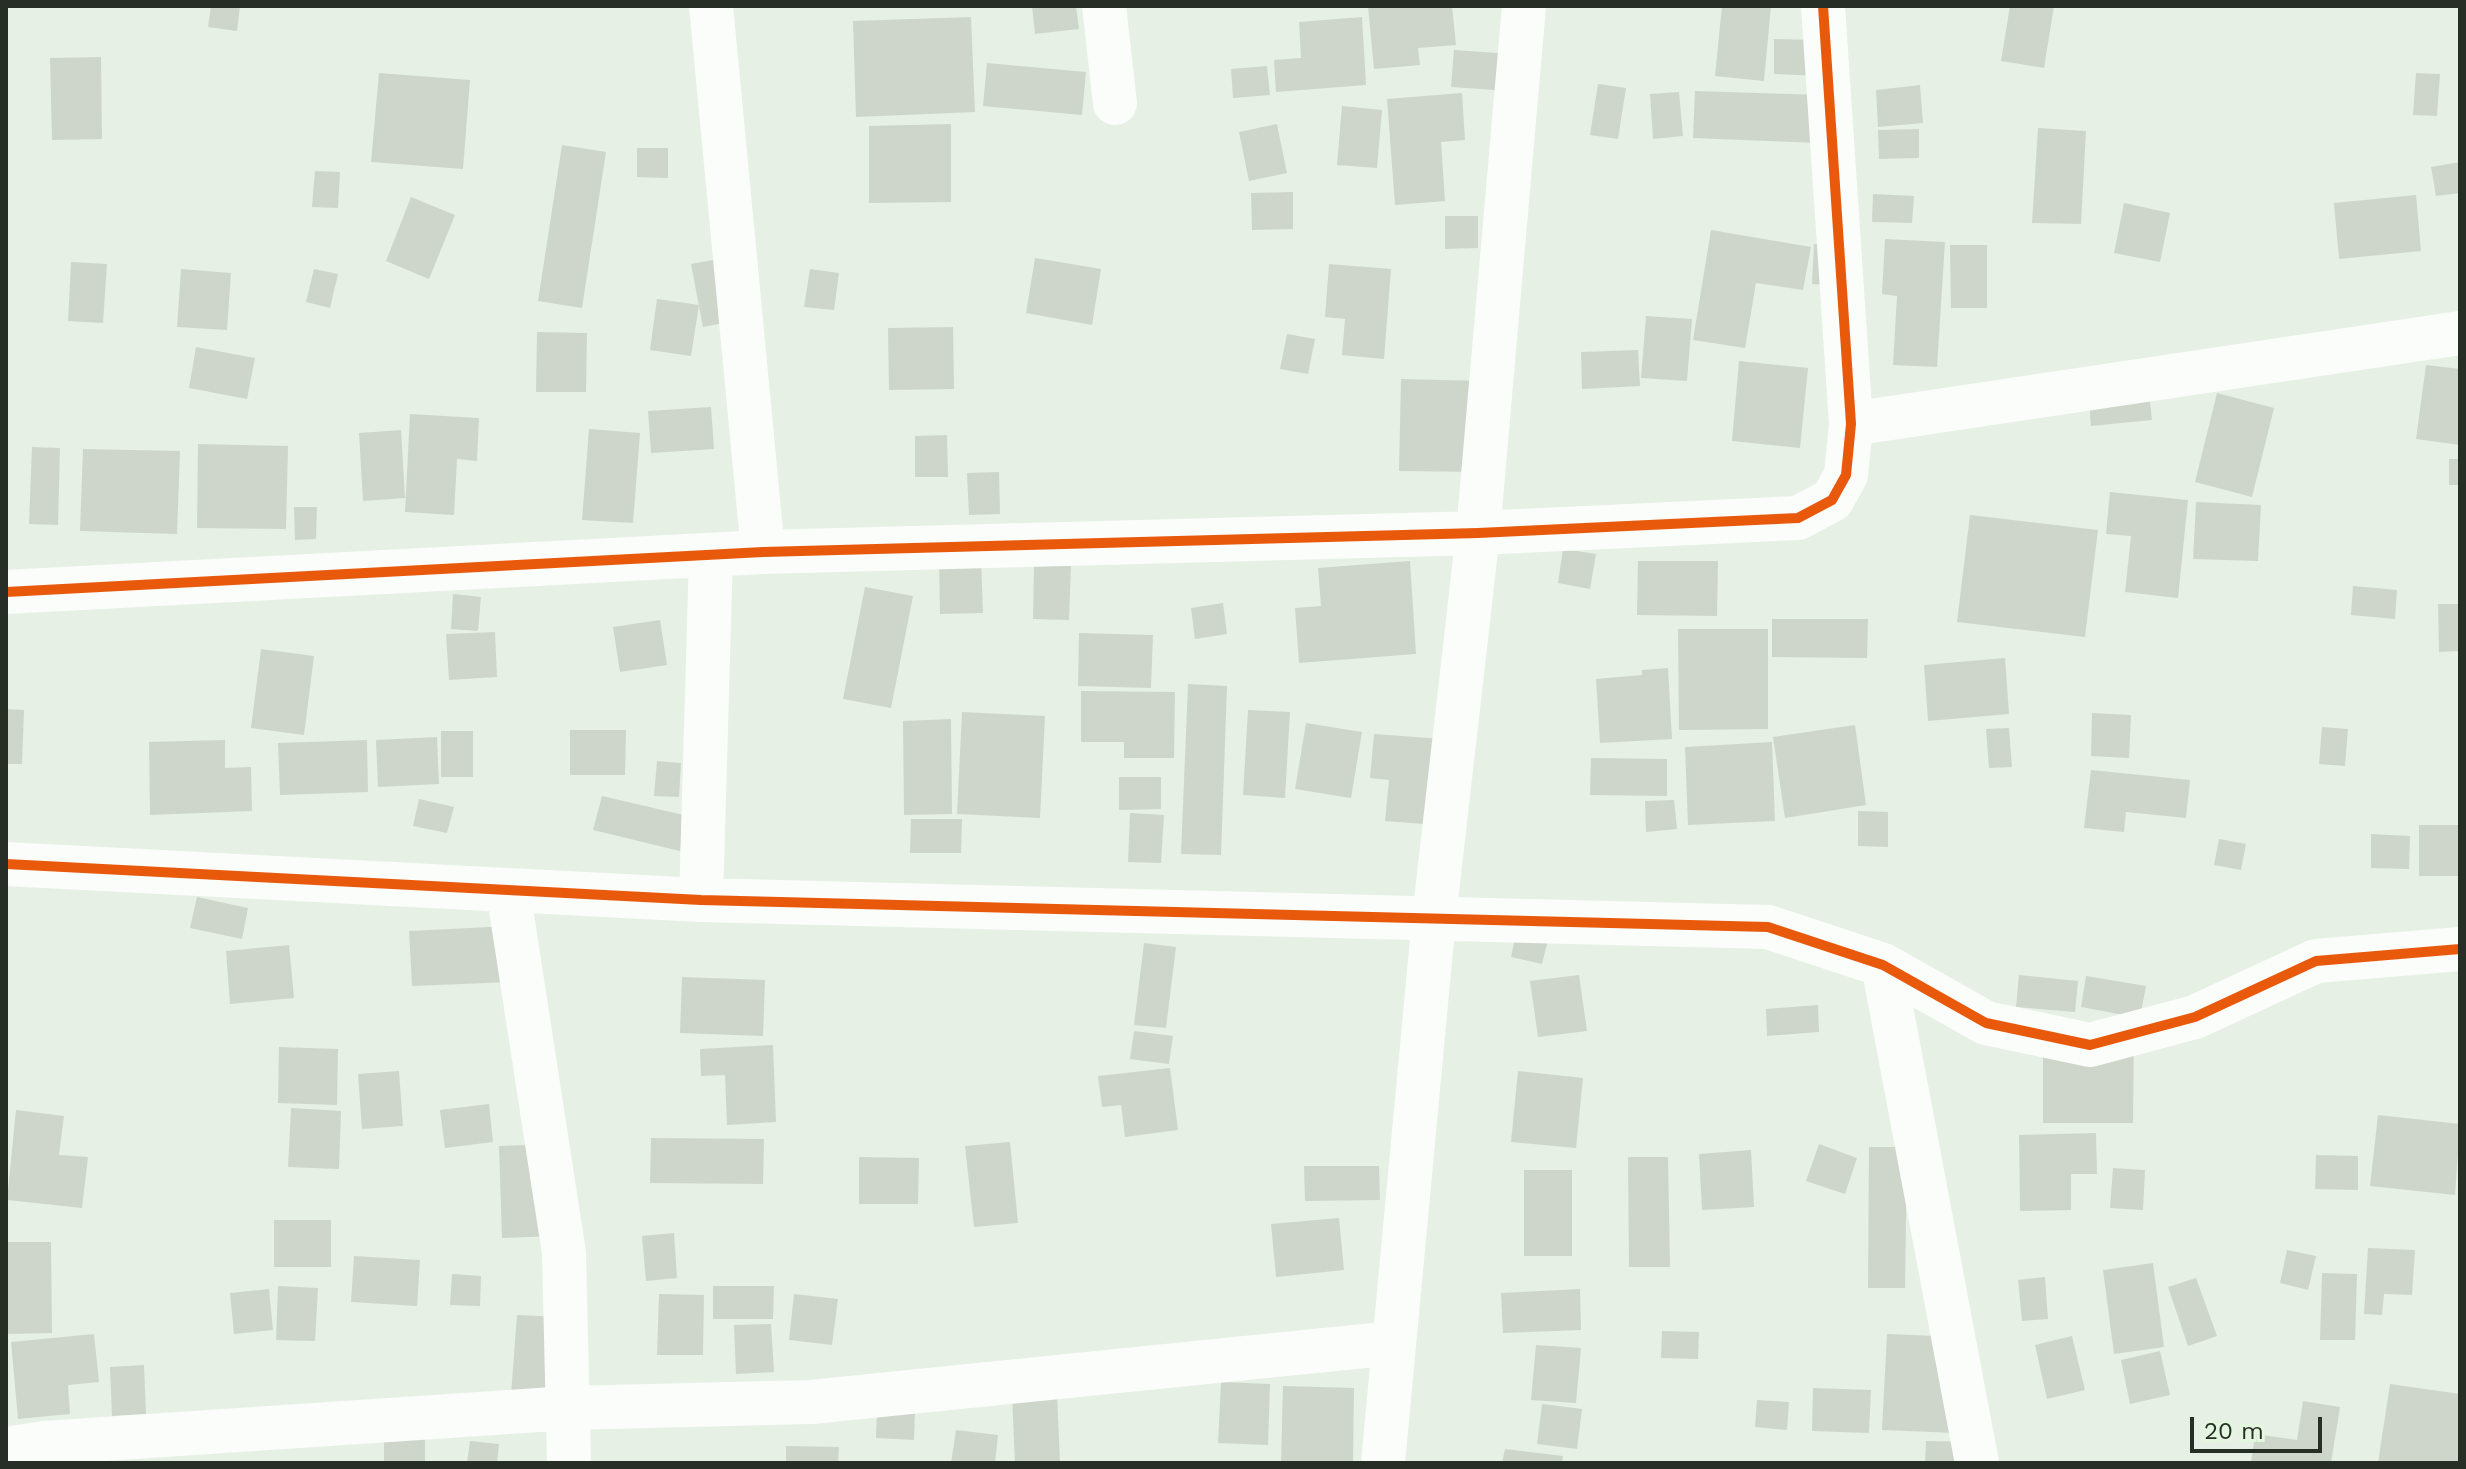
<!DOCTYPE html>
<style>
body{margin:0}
#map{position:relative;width:2466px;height:1469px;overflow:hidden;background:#e6f0e4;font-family:"Work Sans",sans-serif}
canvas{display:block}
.frame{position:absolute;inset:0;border:8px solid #272e25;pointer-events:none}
.scale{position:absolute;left:2190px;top:1417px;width:132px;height:36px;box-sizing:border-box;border:4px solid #272e25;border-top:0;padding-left:10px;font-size:24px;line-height:28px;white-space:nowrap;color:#272e25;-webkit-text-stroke:6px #e3f6de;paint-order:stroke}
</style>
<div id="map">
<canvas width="2466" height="1469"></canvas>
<div class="frame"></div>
<div class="scale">20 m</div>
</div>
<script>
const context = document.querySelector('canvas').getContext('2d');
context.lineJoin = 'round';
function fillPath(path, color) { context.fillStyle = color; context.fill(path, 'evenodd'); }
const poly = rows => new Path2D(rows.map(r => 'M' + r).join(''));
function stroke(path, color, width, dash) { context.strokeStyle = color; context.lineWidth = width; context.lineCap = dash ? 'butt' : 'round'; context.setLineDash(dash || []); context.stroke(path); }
const building = poly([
 [211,6,240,6,237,31,208,27],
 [1032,6,1076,6,1079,29,1035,34],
 [1368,6,1452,6,1456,45,1418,48,1420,65,1374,69],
 [1722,6,1771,6,1764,81,1715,76],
 [2010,6,2054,6,2044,68,2001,61],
 [971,17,975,112,856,117,853,21],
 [1362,17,1366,85,1276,92,1274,60,1301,58,1299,22],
 [1774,39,1824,40,1823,76,1774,74],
 [1454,50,1512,54,1510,91,1451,87],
 [101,57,102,139,52,140,50,58],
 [987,63,1086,72,1082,115,983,106],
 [1267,66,1270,95,1233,98,1231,69],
 [379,73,470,80,463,169,371,162],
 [2416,73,2440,74,2437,116,2413,115],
 [1598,84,1626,88,1618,139,1590,135],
 [1920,85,1923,123,1878,127,1876,90],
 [1695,91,1820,95,1818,143,1693,138],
 [1679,92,1683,136,1653,139,1650,94],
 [1462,93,1465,140,1441,142,1445,201,1395,205,1387,99],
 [1342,106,1382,110,1377,168,1337,165],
 [951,124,951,202,869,203,869,126],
 [1277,124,1287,173,1249,181,1239,132],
 [2038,128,2086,131,2081,224,2032,223],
 [1919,129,1919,158,1879,159,1878,130],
 [562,145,606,152,582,308,538,301],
 [637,148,668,148,668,178,637,177],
 [2460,162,2460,193,2436,196,2431,167],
 [315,171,340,172,338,208,312,207],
 [1293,192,1293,229,1252,230,1251,193],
 [1873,194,1914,196,1912,223,1872,222],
 [2416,195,2421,251,2339,259,2334,203],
 [411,197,455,215,429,279,386,261],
 [2124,203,2170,213,2160,262,2114,253],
 [1445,216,1478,216,1478,248,1445,249],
 [1711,230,1811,247,1803,290,1756,283,1745,348,1693,340],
 [1885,239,1945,242,1937,367,1893,365,1897,296,1882,294],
 [1814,244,1835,244,1833,285,1812,284],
 [1950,245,1987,245,1987,308,1951,308],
 [746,254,758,316,703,327,691,264],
 [1035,258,1101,269,1092,325,1026,313],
 [71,262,107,264,103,323,68,321],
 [1329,264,1391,269,1384,359,1342,355,1345,319,1325,317],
 [181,269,231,273,227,330,177,327],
 [314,269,338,274,330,308,306,302],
 [810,269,839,273,834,310,804,307],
 [657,299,699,305,691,356,650,350],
 [1646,316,1692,319,1687,381,1641,378],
 [953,327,954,389,889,390,888,328],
 [537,332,587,333,586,392,536,392],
 [1287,334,1315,339,1308,374,1280,369],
 [196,347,255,358,247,399,189,388],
 [1638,350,1640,386,1582,389,1581,352],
 [1739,361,1808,368,1800,448,1732,441],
 [2426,365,2460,369,2460,445,2416,439],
 [1401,379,1481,381,1479,472,1399,471],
 [2217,393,2274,408,2252,497,2195,482],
 [2149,394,2152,420,2091,426,2089,400],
 [711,407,714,449,651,453,648,411],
 [410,414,479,418,477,461,457,459,454,515,405,512],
 [589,429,640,433,633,523,582,520],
 [401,430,405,498,363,501,359,433],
 [947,435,948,477,915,477,915,436],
 [198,444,288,446,286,529,197,528],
 [32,447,60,448,58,525,29,524],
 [83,449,180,451,177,534,80,531],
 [2449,459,2460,459,2460,485,2449,485],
 [999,472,1000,514,969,515,967,473],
 [2110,492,2188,500,2178,598,2125,592,2131,536,2106,534],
 [2196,502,2261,505,2258,561,2193,559],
 [294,507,317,507,316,539,295,540],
 [1970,515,2098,530,2085,637,1957,622],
 [1563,549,1596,554,1590,589,1558,583],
 [981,561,983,613,940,614,939,562],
 [1410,561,1416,654,1299,663,1295,608,1321,606,1318,568],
 [1638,561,1718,561,1717,616,1637,615],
 [1034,565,1071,566,1069,620,1033,619],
 [2353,586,2397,590,2395,619,2351,615],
 [865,587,913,596,891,708,843,699],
 [453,594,481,597,478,631,451,629],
 [1223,603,1227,634,1195,639,1191,608],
 [2438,604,2460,604,2460,651,2439,652],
 [1772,619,1868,619,1867,658,1772,657],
 [660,620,667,665,620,672,613,627],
 [1678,629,1768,629,1768,729,1679,730],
 [495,632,497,677,449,680,446,634],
 [1079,633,1153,635,1151,688,1078,686],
 [261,649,314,656,304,735,251,728],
 [2005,658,2009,714,1928,721,1924,665],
 [1668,668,1672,739,1600,743,1596,679,1642,675,1642,670],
 [1188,684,1227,686,1221,855,1181,854],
 [1081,691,1175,692,1174,758,1124,758,1124,742,1081,742],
 [6,709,24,710,22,764,6,764],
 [1248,710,1290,712,1285,798,1243,795],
 [962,712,1045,716,1040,818,957,814],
 [2092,713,2131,715,2129,758,2091,756],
 [951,719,952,814,904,815,903,721],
 [1306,723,1362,732,1351,798,1295,789],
 [1855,725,1866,805,1785,818,1773,737],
 [2322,727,2348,729,2345,766,2319,764],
 [2009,728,2012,767,1989,768,1986,729],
 [570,730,626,730,625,775,570,775],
 [441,731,473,731,473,777,441,777],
 [1374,734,1443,739,1436,825,1385,821,1389,780,1370,778],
 [437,737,439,784,378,787,376,740],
 [225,740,225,768,251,767,252,811,150,815,149,742],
 [367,740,368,792,280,795,278,743],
 [1772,742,1775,821,1688,825,1685,747],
 [1591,758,1667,759,1667,796,1590,795],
 [657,761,681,763,679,797,654,796],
 [2091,770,2190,780,2186,818,2126,812,2124,832,2084,828],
 [1119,777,1161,777,1161,809,1119,810],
 [602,796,688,816,680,851,593,830],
 [419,799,454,807,447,833,413,826],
 [1674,800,1677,829,1646,832,1645,801],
 [1858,811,1888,812,1888,847,1858,846],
 [1130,813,1164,815,1161,863,1128,862],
 [911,819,962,819,961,853,910,853],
 [2419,825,2460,825,2460,876,2419,876],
 [2371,834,2410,836,2409,869,2371,868],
 [2219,839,2246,844,2241,870,2214,865],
 [197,897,248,908,242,939,190,928],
 [509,926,511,982,412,986,409,931],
 [1516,934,1548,940,1542,964,1511,957],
 [1144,943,1176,947,1166,1028,1134,1025],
 [289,945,294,998,230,1004,226,951],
 [1579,975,1587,1031,1538,1037,1530,981],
 [2019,975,2078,981,2075,1012,2016,1007],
 [2086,976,2146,986,2140,1018,2081,1007],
 [682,977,765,980,763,1036,680,1033],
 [1818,1005,1819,1032,1767,1036,1766,1009],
 [2043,1022,2134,1022,2133,1123,2043,1123],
 [1134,1031,1173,1036,1169,1064,1130,1059],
 [773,1045,776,1122,727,1125,725,1075,701,1076,700,1049],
 [279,1047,338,1049,337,1105,278,1103],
 [1170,1068,1178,1130,1125,1137,1121,1105,1102,1107,1098,1076],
 [399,1071,403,1126,362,1129,358,1074],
 [1518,1071,1583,1078,1576,1148,1511,1142],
 [489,1104,493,1142,445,1148,440,1110],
 [291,1108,341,1111,339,1169,288,1167],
 [16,1110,64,1116,59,1155,88,1157,82,1208,7,1200],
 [2378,1115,2460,1124,2455,1195,2370,1186],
 [2096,1133,2097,1174,2071,1174,2071,1210,2020,1211,2019,1135],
 [651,1138,764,1139,763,1184,650,1183],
 [1010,1142,1018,1223,974,1227,965,1146],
 [553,1144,555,1236,502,1238,499,1146],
 [1819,1144,1857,1158,1845,1194,1806,1181],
 [1869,1147,1907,1147,1905,1288,1868,1288],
 [1751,1150,1754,1207,1702,1210,1699,1154],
 [2316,1155,2358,1156,2358,1190,2315,1189],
 [859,1157,919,1158,918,1204,859,1204],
 [1628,1157,1668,1157,1670,1267,1629,1267],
 [1304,1166,1379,1166,1380,1200,1305,1201],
 [2113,1168,2145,1170,2143,1210,2110,1208],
 [1524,1170,1572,1170,1572,1256,1524,1256],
 [1339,1218,1344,1270,1276,1277,1271,1224],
 [274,1220,331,1220,331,1267,274,1267],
 [674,1233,677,1278,646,1281,642,1236],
 [6,1242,51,1242,52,1333,6,1334],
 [2368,1248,2415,1250,2412,1295,2384,1294,2382,1315,2364,1314],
 [2287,1250,2316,1256,2308,1290,2280,1283],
 [354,1256,420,1260,417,1306,351,1302],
 [2153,1263,2164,1347,2114,1354,2103,1270],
 [2322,1273,2357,1274,2355,1340,2320,1340],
 [452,1274,481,1276,480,1306,450,1305],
 [2045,1277,2048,1319,2022,1321,2018,1280],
 [2196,1278,2217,1336,2188,1346,2168,1287],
 [278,1286,318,1288,315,1341,276,1340],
 [713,1286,774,1286,773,1319,713,1319],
 [269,1289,273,1330,234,1334,230,1293],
 [1580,1289,1581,1330,1503,1333,1501,1293],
 [659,1294,704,1295,703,1355,657,1355],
 [794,1294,838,1299,832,1345,789,1340],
 [517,1315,560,1317,554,1396,511,1394],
 [771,1324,774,1372,736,1374,734,1325],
 [1662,1331,1699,1332,1698,1359,1661,1358],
 [94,1334,99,1382,68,1385,70,1414,18,1419,11,1342],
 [1887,1334,1960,1337,1956,1433,1882,1430],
 [2072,1336,2085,1390,2047,1399,2035,1345],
 [1536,1345,1581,1348,1576,1403,1531,1400],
 [2160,1351,2170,1395,2130,1404,2121,1360],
 [144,1365,146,1414,112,1416,110,1367],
 [1221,1382,1270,1384,1268,1445,1218,1443],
 [2390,1384,2460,1394,2460,1463,2378,1463],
 [1283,1386,1354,1388,1353,1463,1281,1463],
 [1813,1388,1871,1390,1869,1433,1812,1431],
 [1057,1394,1060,1463,1015,1463,1012,1396],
 [1757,1400,1789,1402,1787,1430,1755,1427],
 [2303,1401,2340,1407,2331,1463,2251,1463,2255,1434,2297,1440],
 [1542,1404,1582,1409,1577,1449,1537,1444],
 [877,1411,915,1412,914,1440,876,1438],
 [956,1430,998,1435,995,1463,951,1463],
 [384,1437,425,1437,425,1463,384,1463],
 [470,1441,499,1444,497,1463,467,1463],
 [1926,1441,1976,1442,1976,1463,1925,1463],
 [786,1446,839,1447,838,1463,786,1463],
 [1505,1449,1563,1456,1562,1463,1502,1463]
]);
const minor = poly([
 [711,6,763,552],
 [1104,6,1115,103],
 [1851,424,2460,333],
 [6,592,763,552,1478,533,1798,518,1832,500,1846,475,1851,424,1823,6],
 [6,864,701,900,1768,927,1883,965,1986,1023,2090,1045,2195,1017,2316,961,2460,949],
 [508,890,564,1253,569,1463],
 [701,900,711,555],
 [1883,965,1977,1463],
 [6,1449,44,1443,569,1408,811,1402,1394,1343],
 [1383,1463,1434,918,1478,533,1524,6]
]);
const cycleway = poly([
 [6,592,763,552,1478,533,1798,518,1832,500,1846,475,1851,424,1823,6],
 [6,864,701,900,1768,927,1883,965,1986,1023,2090,1045,2195,1017,2316,961,2460,949]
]);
fillPath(building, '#ced6cc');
stroke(minor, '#fbfdfb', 44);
stroke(cycleway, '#e8590c', 10);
</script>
